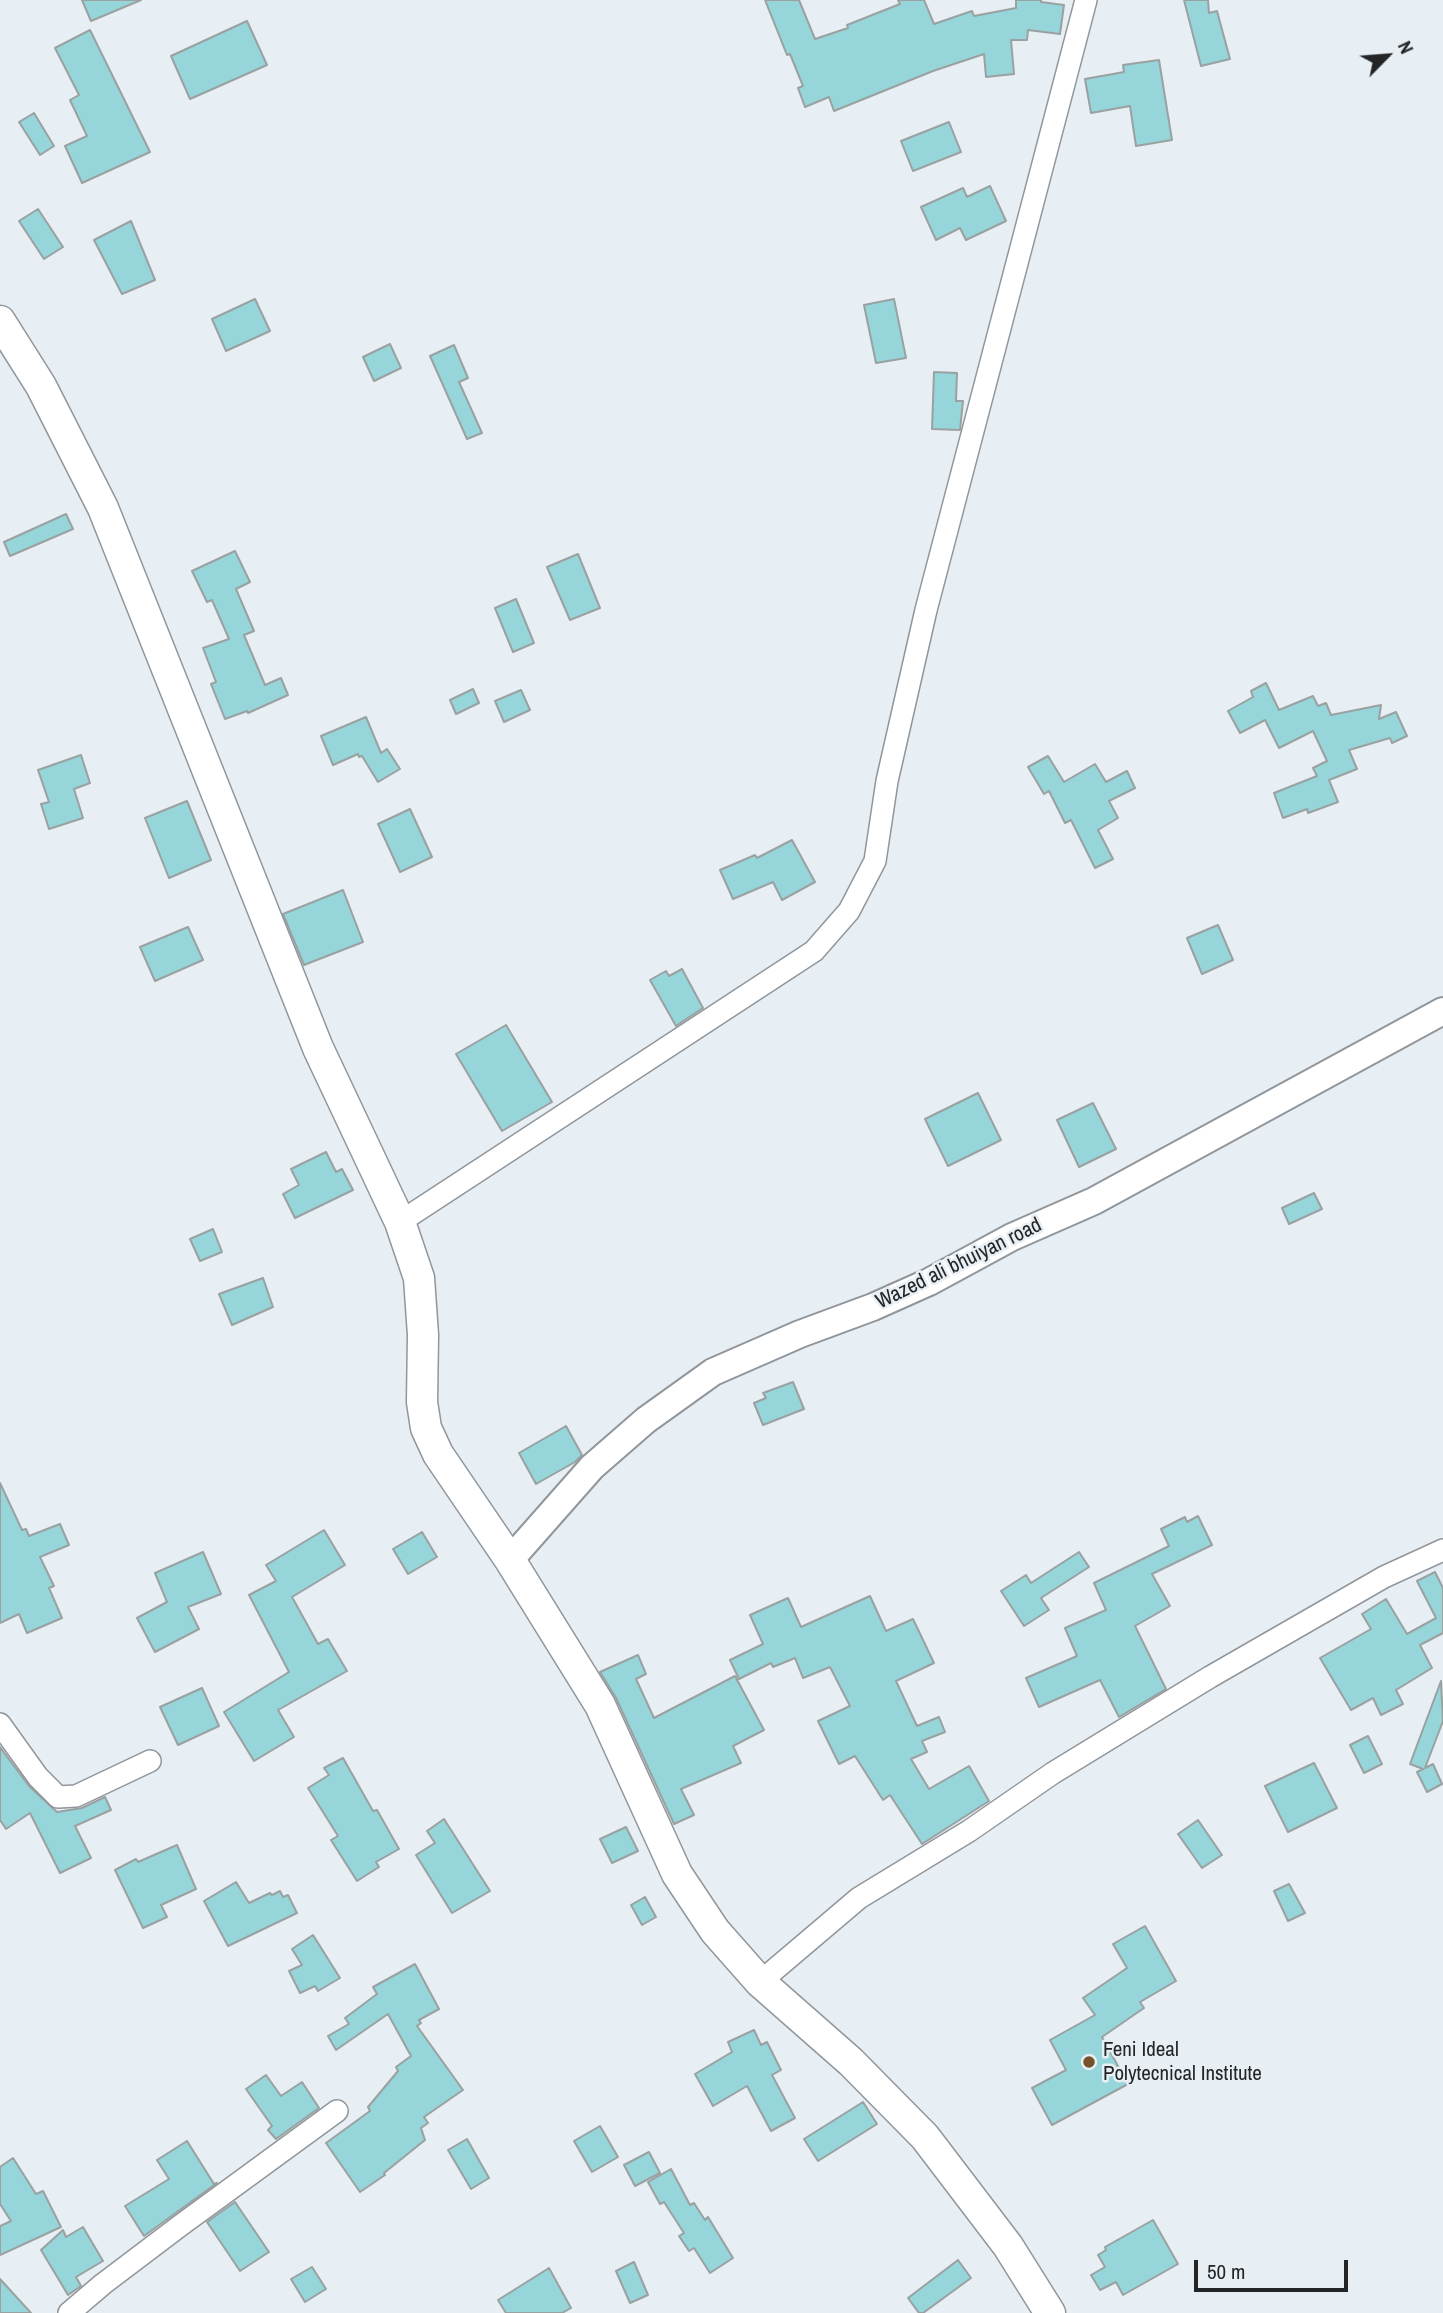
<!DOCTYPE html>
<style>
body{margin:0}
#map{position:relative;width:1443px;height:2313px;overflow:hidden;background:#e8eff4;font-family:"Archivo Narrow",sans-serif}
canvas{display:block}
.north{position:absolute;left:1352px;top:21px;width:70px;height:70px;-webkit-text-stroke:5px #e8eff4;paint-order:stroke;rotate:65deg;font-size:19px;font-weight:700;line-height:28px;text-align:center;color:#232527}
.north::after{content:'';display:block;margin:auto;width:24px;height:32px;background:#232527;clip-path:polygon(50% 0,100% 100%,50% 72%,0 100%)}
.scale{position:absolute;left:1194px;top:2260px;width:154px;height:32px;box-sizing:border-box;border:4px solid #232527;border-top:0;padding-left:9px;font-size:21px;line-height:24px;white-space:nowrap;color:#232527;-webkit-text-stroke:5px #e8eff4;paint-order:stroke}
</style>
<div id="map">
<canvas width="1443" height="2313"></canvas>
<div class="north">N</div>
<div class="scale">50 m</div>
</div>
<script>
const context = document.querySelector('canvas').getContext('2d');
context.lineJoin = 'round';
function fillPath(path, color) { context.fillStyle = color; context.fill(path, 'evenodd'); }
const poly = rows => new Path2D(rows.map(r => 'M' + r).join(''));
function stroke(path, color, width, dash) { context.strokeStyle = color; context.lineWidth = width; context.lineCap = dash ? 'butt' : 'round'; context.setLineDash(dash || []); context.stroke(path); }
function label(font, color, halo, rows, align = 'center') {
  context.font = font + ' "Archivo Narrow",sans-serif'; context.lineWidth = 5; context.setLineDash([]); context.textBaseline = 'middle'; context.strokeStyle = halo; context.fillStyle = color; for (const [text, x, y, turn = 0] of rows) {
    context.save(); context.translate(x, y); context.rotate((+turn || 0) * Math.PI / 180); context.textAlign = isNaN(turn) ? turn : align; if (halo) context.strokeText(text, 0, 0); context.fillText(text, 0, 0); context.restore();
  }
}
const building = poly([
 [82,0,141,0,91,21,82,0],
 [765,0,799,0,815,39,848,28,847,25,900,4,898,0,924,0,934,24,972,11,974,16,1016,8,1016,0,1041,0,1041,2,1064,5,1060,34,1028,30,1027,40,1011,40,1014,74,986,77,984,54,933,71,834,111,829,97,805,107,798,88,803,86,790,54,787,55,765,0],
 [1184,0,1208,0,1209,13,1217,11,1230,59,1201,66,1184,0],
 [247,21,267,65,190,99,171,56,247,21],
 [90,30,150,152,82,183,65,146,87,136,70,100,79,95,55,48,90,30],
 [1159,60,1172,140,1136,146,1130,106,1091,113,1085,79,1124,72,1123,65,1159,60],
 [34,113,54,146,40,155,19,122,34,113],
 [949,122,961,152,913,171,901,141,949,122],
 [990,186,1006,221,966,240,960,228,936,240,921,207,963,188,967,197,990,186],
 [38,209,63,247,44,259,19,221,38,209],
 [131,221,155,280,122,294,94,240,131,221],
 [255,299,270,331,226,351,212,319,255,299],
 [894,299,906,358,876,363,864,305,894,299],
 [390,344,401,368,374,381,363,357,390,344],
 [454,345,468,378,459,382,482,433,467,439,430,356,454,345],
 [934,372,957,373,956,401,963,401,960,430,932,429,934,372],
 [66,514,73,529,10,556,4,542,66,514],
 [235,551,250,582,236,589,254,631,244,635,265,685,281,678,288,695,248,713,247,711,225,719,211,684,216,682,203,648,229,639,212,600,207,602,192,571,235,551],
 [578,554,600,608,570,620,547,567,578,554],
 [516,599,534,643,513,652,495,608,516,599],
 [1266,683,1279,710,1313,696,1318,706,1326,703,1331,715,1381,705,1379,719,1396,712,1407,736,1392,743,1390,738,1349,750,1357,769,1329,780,1338,802,1308,813,1307,809,1283,818,1274,793,1317,776,1313,768,1327,761,1313,731,1279,748,1265,720,1240,733,1228,711,1253,697,1251,691,1266,683],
 [473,689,479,703,456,714,450,700,473,689],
 [521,690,530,710,504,722,495,701,521,690],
 [366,717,381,753,387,749,400,769,378,782,362,756,359,757,358,754,333,765,321,736,366,717],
 [81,755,90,783,74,789,83,818,49,829,41,804,49,802,38,770,81,755],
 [1048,756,1064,782,1095,764,1106,782,1127,771,1135,788,1109,801,1118,818,1098,830,1113,859,1095,868,1071,820,1065,823,1049,791,1044,794,1028,767,1048,756],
 [187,801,211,860,169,878,145,818,187,801],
 [410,809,432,857,400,872,378,824,410,809],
 [792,840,815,882,782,900,773,882,733,899,720,870,755,855,757,858,792,840],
 [343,890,363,942,304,965,283,914,343,890],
 [1218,925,1233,960,1202,974,1187,938,1218,925],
 [188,927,203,960,155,981,140,947,188,927],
 [682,969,703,1008,676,1026,650,980,666,971,669,976,682,969],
 [506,1025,552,1102,502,1131,456,1054,506,1025],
 [978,1093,1001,1140,948,1166,925,1119,978,1093],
 [1093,1103,1116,1149,1079,1167,1057,1120,1093,1103],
 [326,1152,336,1172,342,1169,353,1190,295,1218,283,1194,299,1185,291,1169,326,1152],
 [1314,1193,1322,1209,1289,1224,1282,1208,1314,1193],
 [213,1229,222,1252,200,1261,190,1239,213,1229],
 [263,1278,273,1307,232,1325,219,1294,263,1278],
 [793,1382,804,1409,763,1425,754,1403,766,1398,763,1393,793,1382],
 [566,1426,582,1455,575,1462,536,1484,519,1453,566,1426],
 [0,1483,22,1530,26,1529,29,1536,60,1524,69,1545,40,1557,54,1586,49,1588,62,1618,27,1633,19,1614,0,1623,0,1483],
 [1198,1516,1212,1545,1152,1574,1170,1606,1135,1626,1166,1689,1119,1717,1100,1680,1039,1707,1026,1678,1077,1656,1065,1628,1106,1610,1094,1583,1169,1546,1161,1529,1185,1517,1187,1522,1198,1516],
 [324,1530,345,1565,292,1597,318,1644,328,1639,347,1671,278,1710,294,1737,254,1761,224,1712,289,1672,249,1595,276,1581,266,1565,324,1530],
 [422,1532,437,1557,408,1574,393,1549,422,1532],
 [203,1552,221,1594,188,1607,199,1629,155,1652,137,1618,167,1602,155,1573,203,1552],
 [1079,1552,1089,1567,1041,1598,1049,1610,1024,1626,1001,1591,1026,1575,1031,1583,1079,1552],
 [1435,1572,1443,1588,1443,1633,1420,1645,1432,1668,1396,1690,1403,1704,1381,1715,1373,1698,1351,1710,1320,1658,1371,1629,1362,1614,1386,1599,1407,1634,1436,1618,1417,1581,1435,1572],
 [870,1596,886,1631,913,1619,934,1663,896,1681,917,1726,939,1717,945,1732,922,1741,927,1752,911,1759,929,1789,969,1766,989,1801,922,1844,890,1795,883,1800,855,1756,839,1764,818,1721,850,1706,830,1667,803,1678,795,1658,773,1667,771,1663,739,1679,730,1660,763,1644,750,1615,788,1598,801,1627,870,1596],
 [638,1655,646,1674,636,1679,654,1718,735,1676,764,1730,733,1746,741,1763,681,1789,694,1815,674,1824,616,1698,600,1672,638,1655],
 [1441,1681,1443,1721,1425,1768,1433,1764,1442,1784,1427,1792,1417,1772,1423,1769,1410,1764,1441,1681],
 [202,1688,219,1726,178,1745,160,1707,202,1688],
 [1368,1736,1382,1764,1364,1773,1350,1745,1368,1736],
 [0,1747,29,1786,57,1812,82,1808,105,1797,111,1810,75,1826,91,1858,60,1873,30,1813,6,1829,0,1820,0,1747],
 [343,1758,373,1811,377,1810,399,1849,376,1862,379,1867,357,1881,331,1840,338,1836,308,1788,329,1775,324,1768,343,1758],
 [1314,1763,1337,1808,1288,1832,1265,1786,1314,1763],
 [444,1819,490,1891,452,1913,416,1855,435,1843,427,1831,444,1819],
 [1198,1820,1222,1855,1202,1868,1178,1834,1198,1820],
 [626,1827,638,1851,612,1863,600,1839,626,1827],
 [177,1845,196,1889,161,1905,167,1917,143,1928,115,1870,136,1859,138,1862,177,1845],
 [236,1882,249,1903,270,1893,272,1895,280,1891,283,1897,288,1895,297,1913,228,1946,204,1901,236,1882],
 [1289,1884,1305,1913,1288,1921,1274,1891,1289,1884],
 [645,1897,656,1917,642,1925,631,1905,645,1897],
 [1145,1926,1176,1981,1140,2002,1144,2008,1102,2037,1128,2084,1052,2125,1032,2088,1066,2070,1050,2040,1095,2015,1083,1998,1127,1968,1113,1944,1145,1926],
 [313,1935,340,1978,318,1991,315,1986,300,1993,289,1971,302,1965,292,1949,313,1935],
 [415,1964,439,2009,419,2020,421,2023,417,2026,463,2090,424,2117,428,2123,421,2128,425,2140,384,2173,385,2175,360,2192,326,2143,370,2111,368,2107,398,2071,396,2067,411,2056,388,2014,336,2050,328,2036,349,2024,345,2018,377,1994,373,1987,415,1964],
 [754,2030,761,2045,767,2042,781,2070,772,2075,795,2118,771,2131,747,2086,713,2106,695,2074,732,2052,728,2042,754,2030],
 [266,2075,281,2096,302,2082,319,2108,276,2139,268,2130,272,2126,246,2089,266,2075],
 [863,2102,877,2124,818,2161,804,2139,863,2102],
 [600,2126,618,2157,592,2172,574,2141,600,2126],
 [467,2139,489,2178,471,2189,448,2150,467,2139],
 [187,2141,214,2184,217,2183,144,2236,125,2206,169,2179,157,2160,187,2141],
 [649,2152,660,2173,635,2186,624,2165,649,2152],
 [13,2158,36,2194,43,2191,61,2227,0,2255,0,2226,11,2221,0,2204,0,2167,13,2158],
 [671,2169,690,2205,694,2203,705,2220,708,2217,733,2258,710,2273,694,2248,689,2251,679,2236,684,2233,664,2202,660,2204,648,2182,671,2169],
 [235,2202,269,2252,240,2271,207,2222,235,2202],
 [1153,2220,1178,2264,1123,2295,1116,2282,1100,2290,1091,2275,1105,2267,1098,2255,1106,2250,1105,2247,1153,2220],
 [83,2227,103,2261,76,2277,81,2286,68,2295,41,2250,63,2230,66,2237,83,2227],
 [958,2260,971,2278,923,2313,919,2313,908,2298,958,2260],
 [634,2262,648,2295,630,2303,616,2271,634,2262],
 [312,2267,326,2289,305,2302,291,2279,312,2267],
 [549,2268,571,2308,562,2313,506,2313,498,2300,549,2268],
 [0,2279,31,2313,0,2313,0,2279]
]);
const minor = poly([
 [400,1222,814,951,849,911,875,861,887,781,926,610,1086,0],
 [0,1724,38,1777,58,1797,76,1796,150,1761],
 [760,1982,859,1898,969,1831,1053,1773,1210,1677,1384,1577,1443,1550],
 [69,2313,103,2284,181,2225,337,2111]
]);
const tertiary = poly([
 [510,1560,592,1467,646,1420,713,1372,800,1334,873,1307,929,1282,1012,1237,1094,1201,1443,1011]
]);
const secondary = poly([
 [0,321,41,386,103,508,318,1048,400,1222,419,1278,423,1335,422,1402,426,1428,438,1454,510,1560,600,1705,677,1874,715,1931,760,1982,851,2062,925,2137,1008,2246,1050,2313]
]);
const markers = [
 [1089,2062,7,"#75512c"]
];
const streetNames = [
 ["Wazed ali bhuiyan road",959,1264,-26]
];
const poiNames = [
 ["Feni Ideal",1103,2050],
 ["Polytecnical Institute",1103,2074]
];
fillPath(building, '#96d5d9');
stroke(building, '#99a1a1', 2);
stroke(minor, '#90969b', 24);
stroke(tertiary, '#90969b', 30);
stroke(secondary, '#90969b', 33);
stroke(minor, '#fff', 21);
stroke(tertiary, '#fff', 26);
stroke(secondary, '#fff', 30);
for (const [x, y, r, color] of markers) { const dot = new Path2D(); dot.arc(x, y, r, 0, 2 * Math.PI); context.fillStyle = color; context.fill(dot); stroke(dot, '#e8eff4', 2.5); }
label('21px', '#232527', '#e8eff4', streetNames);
label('21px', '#232527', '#e8eff4', poiNames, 'left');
</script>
